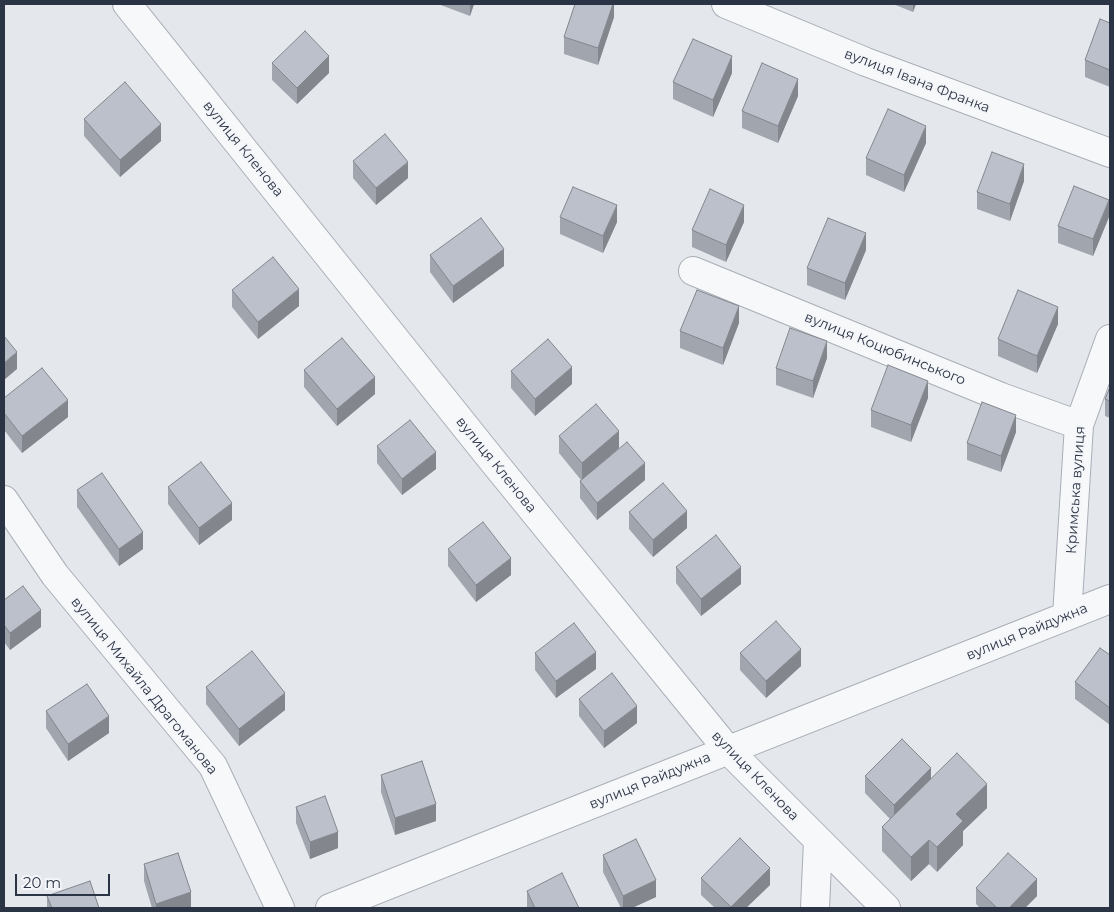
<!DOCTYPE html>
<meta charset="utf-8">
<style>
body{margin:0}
#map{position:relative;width:1114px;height:912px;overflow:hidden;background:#e4e7ec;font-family:Montserrat,sans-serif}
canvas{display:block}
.frame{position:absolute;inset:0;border:5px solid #2b3445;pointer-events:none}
.scale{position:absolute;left:15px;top:874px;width:95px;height:22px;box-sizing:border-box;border:2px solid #2b3445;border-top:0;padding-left:6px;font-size:15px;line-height:18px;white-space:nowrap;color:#2b3445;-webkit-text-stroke:4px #f4f6f9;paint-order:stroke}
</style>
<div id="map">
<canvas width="1114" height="912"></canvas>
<div class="frame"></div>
<div class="scale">20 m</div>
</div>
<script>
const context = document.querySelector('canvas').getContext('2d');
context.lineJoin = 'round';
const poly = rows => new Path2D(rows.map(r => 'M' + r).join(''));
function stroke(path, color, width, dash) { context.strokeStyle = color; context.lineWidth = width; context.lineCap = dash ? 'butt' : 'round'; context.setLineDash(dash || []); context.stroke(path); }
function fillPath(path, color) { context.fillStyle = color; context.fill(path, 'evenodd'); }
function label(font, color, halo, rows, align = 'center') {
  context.font = font + ' Montserrat,sans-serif'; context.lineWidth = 4; context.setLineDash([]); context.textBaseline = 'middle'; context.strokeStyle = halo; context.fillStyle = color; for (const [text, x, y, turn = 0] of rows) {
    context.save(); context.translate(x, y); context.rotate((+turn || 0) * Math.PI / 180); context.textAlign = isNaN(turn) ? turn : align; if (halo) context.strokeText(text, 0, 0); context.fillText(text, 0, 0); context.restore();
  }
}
const minor = poly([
 [127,4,488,455,728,750,886,908],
 [726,4,866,62,1110,153],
 [693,271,1001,397,1079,425],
 [4,500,55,575,213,766,280,908],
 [1067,616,1079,425,1110,339],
 [330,908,1110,599],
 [815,908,818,841]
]);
const wall = poly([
 [438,4,474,4,470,16],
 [614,4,614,17,598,65,564,54,564,37],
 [893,4,916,4,913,12],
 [1110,23,1110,87,1085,77,1085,60],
 [272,63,329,73,297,104,272,80],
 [732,73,713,117,673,99,673,82],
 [798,96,778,143,742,128,742,111],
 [84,119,161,141,120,177,84,136],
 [926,143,904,192,866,175,866,158],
 [353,161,408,178,376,205,353,178],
 [1024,181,1010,221,977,209,977,192],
 [560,217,617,222,603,253,560,234],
 [1109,217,1093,256,1058,243,1058,226],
 [744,222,726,262,692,247,692,230],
 [866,250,845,300,807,285,807,268],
 [430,255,504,266,453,303,430,272],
 [232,290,299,306,258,339,232,307],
 [739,323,723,365,680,348,680,331],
 [1058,324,1037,373,998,356,998,339],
 [827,358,813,398,776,385,776,368],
 [304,370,375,394,337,426,304,387],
 [511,371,572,384,535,416,511,388],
 [1110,387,1110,418,1105,416,1105,399],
 [4,398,68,417,22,453,4,430],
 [928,398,911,442,871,427,871,410],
 [1016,432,1001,472,967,460,967,443],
 [559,436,619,448,599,465,645,480,597,520,580,498,580,481,581,480,559,453],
 [377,446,436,469,402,495,377,463],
 [168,487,232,520,199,545,168,504],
 [77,490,143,549,119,566,77,507],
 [629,512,687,528,653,557,629,529],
 [448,549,511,575,476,602,448,566],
 [676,567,741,584,701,616,676,583],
 [4,600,41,627,10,650,4,642],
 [535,653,596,669,556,698,535,670],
 [740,653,801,666,766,698,740,670],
 [1110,655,1110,725,1075,699,1075,682],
 [206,687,285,710,239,746,206,704],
 [579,699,637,723,604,748,579,716],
 [46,711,109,733,68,761,46,728],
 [381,775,436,821,395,835,381,792],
 [865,776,931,779,987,808,963,831,963,845,937,872,929,864,911,881,882,851,882,827,890,819,865,793],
 [296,807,338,848,310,859,296,823],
 [603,855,656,897,632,908,621,908,603,872],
 [144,864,191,908,152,908,144,881],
 [701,878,770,885,746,908,715,908,701,895],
 [976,888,1037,896,1025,908,980,908,976,904],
 [527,891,579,908,527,908],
 [47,896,99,908,47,908]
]);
const shadedWall = poly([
 [470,4,474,4,470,16],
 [613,4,614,4,614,17,598,65,598,48],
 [913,4,916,4,913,12],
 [329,56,329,73,297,104,297,88],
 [732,56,732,73,713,117,713,100],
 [798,79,798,96,778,143,778,126],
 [161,124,161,141,120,177,120,160],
 [926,126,926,143,904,192,904,175],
 [408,162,408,178,376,205,376,188],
 [1024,164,1024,181,1010,221,1010,204],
 [1109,200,1109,217,1093,256,1093,239],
 [617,205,617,222,603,253,603,236],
 [744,205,744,222,726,262,726,245],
 [866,233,866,250,845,300,845,283],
 [504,249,504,266,453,303,453,286],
 [299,289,299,306,258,339,258,322],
 [739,306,739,323,723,365,723,348],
 [1058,307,1058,324,1037,373,1037,356],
 [827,341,827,358,813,398,813,381],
 [17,352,17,369,4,380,4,363],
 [572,367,572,384,535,416,535,399],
 [375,377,375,394,337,426,337,409],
 [928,381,928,398,911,442,911,425],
 [68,400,68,417,22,453,22,436],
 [1016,415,1016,432,1001,472,1001,456],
 [619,431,619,448,582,480,582,463],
 [436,452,436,469,402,495,402,479],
 [645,463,645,480,597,520,597,503],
 [232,503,232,520,199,545,199,528],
 [687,511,687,528,653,557,653,540],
 [143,532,143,549,119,566,119,549],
 [511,558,511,575,476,602,476,585],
 [741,567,741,584,701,616,701,599],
 [41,610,41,627,10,650,10,633],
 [801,649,801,666,766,698,766,681],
 [596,652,596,669,556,698,556,681],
 [285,693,285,710,239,746,239,729],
 [637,706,637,723,604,748,604,731],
 [109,716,109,733,68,761,68,744],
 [931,768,931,784,894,822,894,805],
 [987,784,987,808,963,831,963,845,937,872,937,847,956,814],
 [436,804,436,821,395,835,395,818],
 [338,832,338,848,310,859,310,842],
 [929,840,929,864,911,881,911,857],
 [770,868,770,885,746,908,731,908,731,907],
 [1037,879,1037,896,1025,908,1009,908],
 [656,880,656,897,632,908,623,908,623,896],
 [191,892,191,908,156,908,156,904]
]);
const building = poly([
 [575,4,613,4,598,48,564,37,575,4],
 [1100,19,1110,23,1110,70,1085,60,1100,19],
 [305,31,329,56,297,88,272,63,305,31],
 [693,39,732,56,713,100,673,82,693,39],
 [762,63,798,79,778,126,742,111,762,63],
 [125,82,161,124,120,160,84,119,125,82],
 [888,109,926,126,904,175,866,158,888,109],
 [385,134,408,162,376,188,353,161,385,134],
 [992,152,1024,164,1010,204,977,192,992,152],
 [1074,186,1109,200,1093,239,1058,226,1074,186],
 [573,187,617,205,603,236,560,217,573,187],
 [710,189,744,205,726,245,692,230,710,189],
 [481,218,504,249,453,286,430,255,481,218],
 [828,218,866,233,845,283,807,268,828,218],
 [273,257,299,289,258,322,232,290,273,257],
 [697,290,739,306,723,348,680,331,697,290],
 [1018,290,1058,307,1037,356,998,339,1018,290],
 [790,328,827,341,813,381,776,368,790,328],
 [4,336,17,352,4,363,4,336],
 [342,338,375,377,337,409,304,370,342,338],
 [548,339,572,367,535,399,511,371,548,339],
 [888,365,928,381,911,425,871,410,888,365],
 [42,368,68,400,22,436,4,413,4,398,42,368],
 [1110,387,1110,401,1105,399,1110,387],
 [982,402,1016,415,1001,456,967,443,982,402],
 [596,404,619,431,582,463,559,436,596,404],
 [410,420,436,452,402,479,377,446,410,420],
 [627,442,645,463,597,503,580,481,627,442],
 [201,462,232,503,199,528,168,487,201,462],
 [102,473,143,532,119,549,77,490,102,473],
 [663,483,687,511,653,540,629,512,663,483],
 [483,522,511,558,476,585,448,549,483,522],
 [716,535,741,567,701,599,676,567,716,535],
 [23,586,41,610,10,633,4,625,4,600,23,586],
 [776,621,801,649,766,681,740,653,776,621],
 [574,623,596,652,556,681,535,653,574,623],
 [1100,648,1110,655,1110,708,1075,682,1100,648],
 [252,651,285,693,239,729,206,687,252,651],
 [612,673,637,706,604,731,579,699,612,673],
 [87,684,109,716,68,744,46,711,87,684],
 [902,739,931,768,894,805,865,776,902,739],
 [957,753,987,784,956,814,963,821,937,847,929,840,911,857,882,827,957,753],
 [422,761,436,804,395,818,381,775,422,761],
 [325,796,338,832,310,842,296,807,325,796],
 [740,838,770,868,731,907,701,878,740,838],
 [636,839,656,880,623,896,603,855,636,839],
 [178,853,191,892,156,904,144,864,178,853],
 [1008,853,1037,879,1009,908,997,908,976,888,1008,853],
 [562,873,579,908,535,908,527,891,562,873],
 [90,881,99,908,52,908,47,896,90,881]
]);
const streetNames = [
 ["вулиця Івана Франка",917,81,21],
 ["вулиця Кленова",243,149,51],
 ["вулиця Коцюбинського",885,349,22],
 ["вулиця Кленова",496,465,51],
 ["Кримська вулиця",1076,490,-86],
 ["вулиця Райдужна",1027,632,-22],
 ["вулиця Михайла Драгоманова",144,686,51],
 ["вулиця Кленова",755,776,46],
 ["вулиця Райдужна",650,781,-22]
];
stroke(minor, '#a9aeb7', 30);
stroke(minor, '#f7f8fa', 28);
fillPath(wall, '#a1a5ae');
fillPath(shadedWall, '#83868d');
fillPath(building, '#bbc0ca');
stroke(building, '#83868d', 1);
label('14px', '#2b3445', '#f4f6f9', streetNames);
</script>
